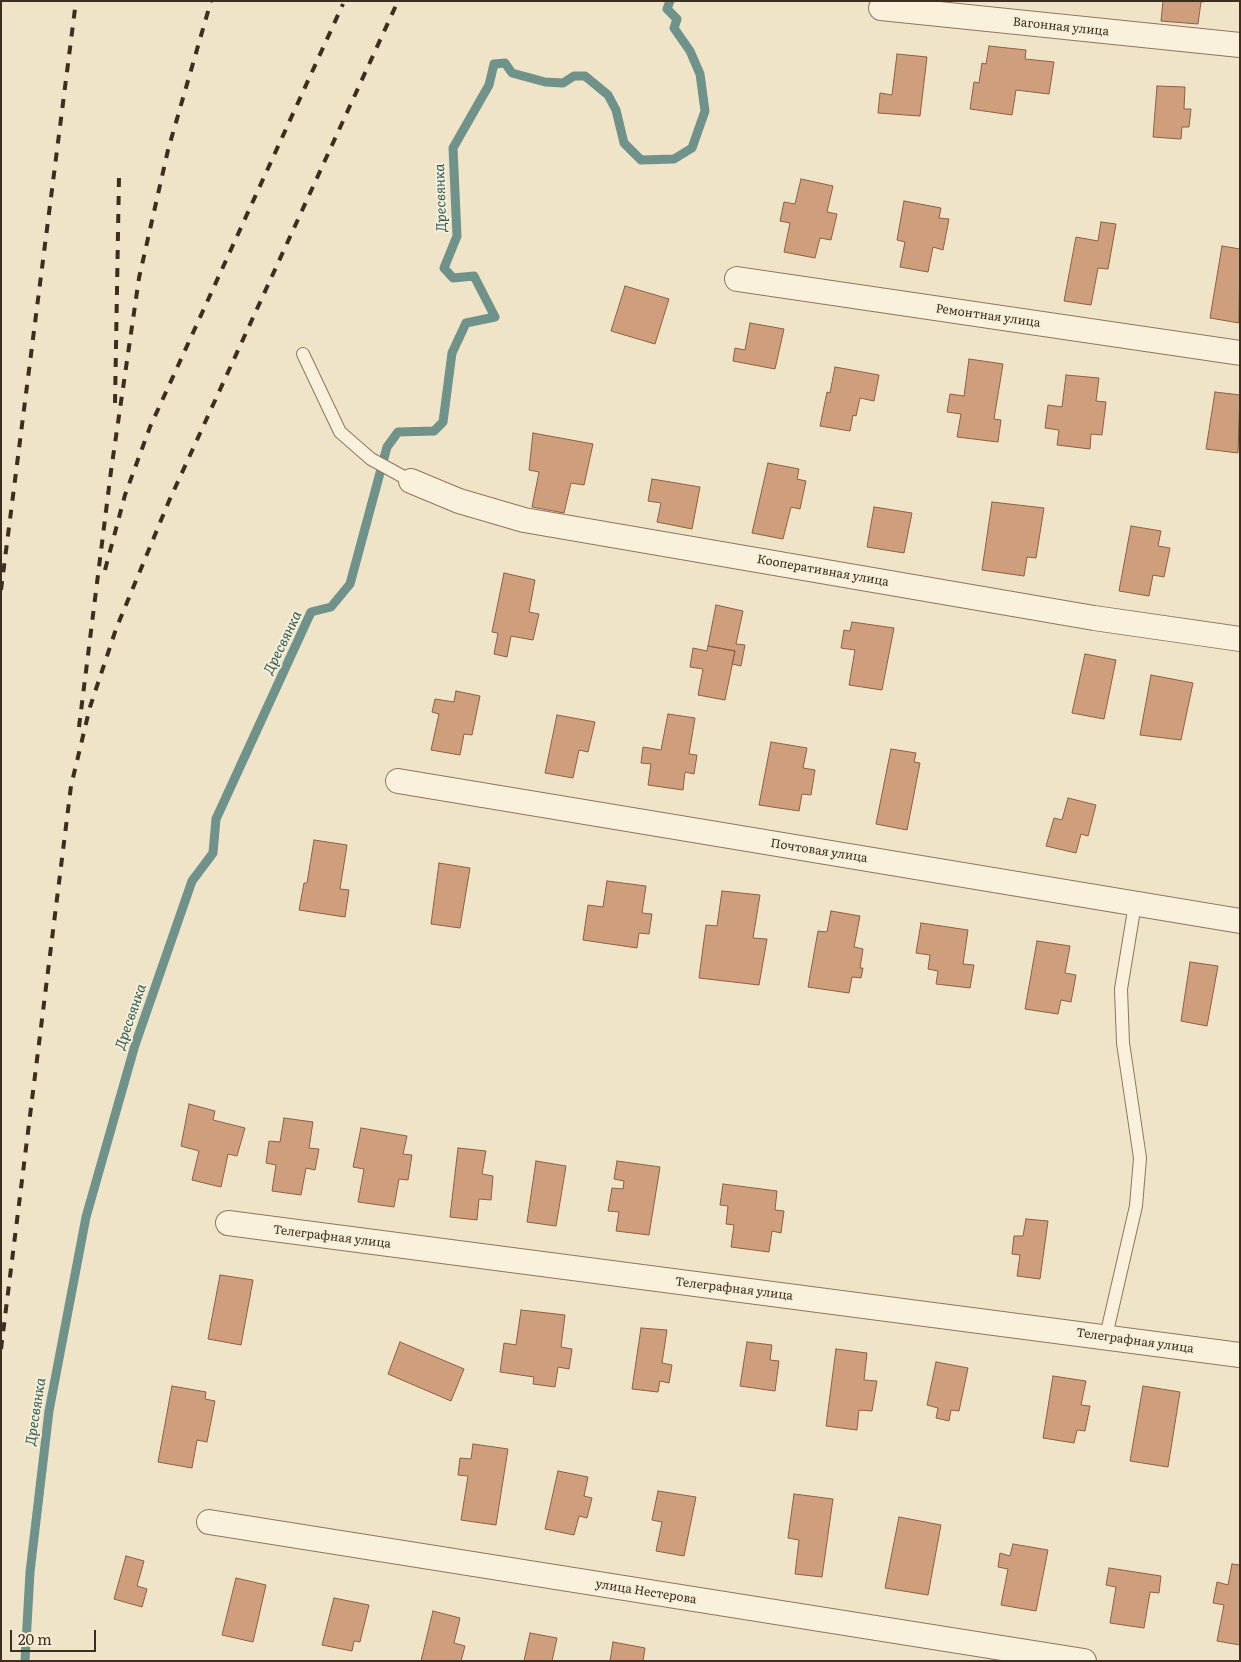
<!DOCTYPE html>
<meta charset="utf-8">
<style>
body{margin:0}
#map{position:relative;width:1241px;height:1662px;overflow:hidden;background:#f0e4c8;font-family:Literata,serif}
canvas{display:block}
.frame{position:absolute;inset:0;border:2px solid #3d2e20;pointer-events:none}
.scale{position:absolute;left:10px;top:1630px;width:86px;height:22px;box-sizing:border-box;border:2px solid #3d2e20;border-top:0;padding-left:6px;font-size:15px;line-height:18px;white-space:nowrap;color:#3d2e20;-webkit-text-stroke:4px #f7eed8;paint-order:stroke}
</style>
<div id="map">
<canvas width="1241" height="1662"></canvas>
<div class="frame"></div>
<div class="scale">20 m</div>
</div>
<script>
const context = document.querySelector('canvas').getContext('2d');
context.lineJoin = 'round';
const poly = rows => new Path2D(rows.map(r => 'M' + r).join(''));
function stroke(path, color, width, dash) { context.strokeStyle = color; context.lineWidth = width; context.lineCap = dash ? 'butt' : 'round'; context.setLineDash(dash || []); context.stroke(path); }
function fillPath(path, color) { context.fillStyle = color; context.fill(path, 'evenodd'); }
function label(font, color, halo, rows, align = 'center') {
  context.font = font + ' Literata,serif'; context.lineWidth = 4; context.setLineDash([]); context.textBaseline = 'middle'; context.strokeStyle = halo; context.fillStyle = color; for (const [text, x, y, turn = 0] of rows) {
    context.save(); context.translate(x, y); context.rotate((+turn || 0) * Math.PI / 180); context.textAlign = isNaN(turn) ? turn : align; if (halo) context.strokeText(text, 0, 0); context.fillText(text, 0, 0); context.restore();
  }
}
const stream = poly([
 [25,1661,30,1572,49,1411,86,1217,135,1045,192,881,213,853,216,819,311,612,331,607,350,584,387,447,398,432,434,431,443,422,452,353,466,323,495,317,474,276,453,278,444,268,457,236,453,148,489,85,494,64,505,63,512,73,545,82,563,83,574,76,585,76,608,95,616,110,624,143,641,160,674,159,692,148,705,111,700,74,690,51,674,28,677,19,667,9,670,1]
]);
const building = poly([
 [1163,1,1210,1,1201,2,1198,24,1161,21,1163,1],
 [989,46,1026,50,1025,59,1054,62,1049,94,1016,90,1012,115,970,109,974,82,979,83,982,63,986,64,989,46],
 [897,54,927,57,920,116,878,113,880,93,892,95,897,54],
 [1157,86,1185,87,1184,109,1191,109,1189,127,1182,127,1181,139,1153,137,1157,86],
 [801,179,833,186,827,212,837,214,831,240,820,238,815,258,784,252,790,223,780,221,784,202,795,204,801,179],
 [904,201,941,208,939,218,949,219,943,250,933,247,928,272,900,267,905,242,897,240,904,201],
 [1101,222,1116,224,1108,269,1098,268,1091,305,1064,301,1076,237,1098,241,1101,222],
 [1222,246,1240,249,1239,323,1210,318,1222,246],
 [625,286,669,299,655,344,611,331,625,286],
 [750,323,784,329,775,369,733,361,735,348,745,350,750,323],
 [969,359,1003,364,994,419,1001,420,998,442,957,437,961,414,947,412,950,394,964,396,969,359],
 [835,367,879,375,874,401,860,398,856,416,853,415,850,431,820,426,827,392,830,393,835,367],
 [1066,375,1099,378,1096,401,1106,402,1102,435,1091,434,1090,449,1057,445,1059,430,1045,428,1048,405,1062,407,1066,375],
 [1215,392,1240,395,1238,453,1206,449,1215,392],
 [533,433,593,444,584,485,571,483,564,513,532,507,539,472,529,470,533,433],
 [768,463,799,469,797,479,806,481,800,509,791,507,783,539,752,533,768,463],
 [652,479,700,487,692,529,657,522,661,503,648,501,652,479],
 [992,502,1044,508,1036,558,1027,557,1024,576,982,570,992,502],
 [874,507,912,513,904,553,867,547,874,507],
 [1131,526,1161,531,1158,546,1170,548,1164,577,1153,575,1149,596,1119,591,1131,526],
 [504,573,535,580,529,612,539,614,533,640,511,636,507,657,494,654,498,633,492,632,504,573],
 [716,605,743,611,736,644,745,645,741,666,732,664,735,651,708,646,716,605],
 [852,622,894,628,882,690,849,685,855,650,841,648,844,630,850,631,852,622],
 [708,646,735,651,725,700,698,695,703,669,690,667,693,648,707,651,708,646],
 [1085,654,1116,660,1104,719,1072,713,1085,654],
 [1151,675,1193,683,1181,740,1140,735,1151,675],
 [456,691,480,696,472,735,464,734,460,755,431,750,439,714,432,712,435,699,454,702,456,691],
 [668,714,695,718,689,754,697,755,694,774,685,772,683,790,648,785,651,764,641,763,643,747,661,750,668,714],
 [557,715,595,722,588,752,579,750,573,778,545,773,557,715],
 [771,742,807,748,803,768,815,770,811,795,802,794,799,811,759,805,771,742],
 [891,749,916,753,914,762,920,763,907,830,876,824,891,749],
 [1068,798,1096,805,1088,836,1081,834,1076,853,1046,846,1054,818,1062,820,1068,798],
 [314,840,347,845,340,889,349,890,345,917,299,910,304,883,307,883,314,840],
 [439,863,470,868,460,928,431,924,439,863],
 [607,881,646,886,642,913,652,914,649,934,639,933,637,948,583,940,588,905,603,907,607,881],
 [722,891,760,895,753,938,767,939,759,985,699,978,706,925,717,926,722,891],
 [831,911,860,916,854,947,863,949,860,968,863,968,861,978,852,977,849,993,808,987,818,931,827,932,831,911],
 [921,923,968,930,963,964,974,965,970,988,936,984,938,971,928,969,930,955,916,953,921,923],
 [1037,941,1070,946,1065,973,1076,975,1071,1002,1061,1000,1058,1014,1025,1009,1037,941],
 [1190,962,1218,966,1207,1026,1181,1021,1190,962],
 [189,1104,215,1111,213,1120,245,1128,237,1156,228,1154,221,1187,192,1180,199,1151,181,1146,189,1104],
 [284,1118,313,1122,309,1148,319,1149,315,1170,306,1168,301,1195,272,1191,276,1165,266,1163,269,1141,280,1142,284,1118],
 [361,1128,407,1136,403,1154,412,1155,408,1180,399,1179,394,1207,358,1202,364,1169,353,1167,361,1128],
 [458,1148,486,1151,482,1174,493,1176,491,1200,479,1199,477,1220,450,1217,458,1148],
 [536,1161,566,1166,556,1226,527,1222,536,1161],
 [617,1161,660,1167,649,1235,616,1231,619,1212,608,1211,612,1188,623,1189,624,1181,614,1179,617,1161],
 [723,1184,777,1191,775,1210,784,1211,781,1233,772,1231,769,1252,731,1247,734,1225,726,1224,728,1206,720,1205,723,1184],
 [1026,1219,1048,1221,1040,1279,1017,1276,1020,1255,1012,1254,1014,1236,1023,1236,1026,1219],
 [220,1275,253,1280,241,1345,208,1339,220,1275],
 [521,1310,565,1315,561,1347,572,1349,569,1369,558,1367,555,1387,533,1384,534,1377,500,1372,504,1343,516,1345,521,1310],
 [641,1328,667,1330,662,1363,672,1365,669,1383,660,1381,658,1392,632,1389,641,1328],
 [400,1342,464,1369,451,1401,388,1374,400,1342],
 [747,1342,772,1345,770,1360,779,1361,775,1391,740,1386,747,1342],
 [836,1349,867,1353,864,1380,877,1381,872,1411,859,1410,857,1430,826,1426,836,1349],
 [936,1362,968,1368,959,1411,951,1410,949,1421,936,1418,938,1408,927,1405,936,1362],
 [1053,1376,1086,1381,1081,1405,1090,1406,1085,1431,1077,1430,1074,1443,1043,1438,1053,1376],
 [172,1386,206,1392,205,1399,215,1401,207,1442,197,1440,192,1468,158,1462,172,1386],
 [1143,1386,1180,1392,1168,1467,1130,1461,1143,1386],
 [473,1444,508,1449,496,1525,461,1520,468,1476,458,1475,460,1458,471,1459,473,1444],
 [558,1471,588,1477,584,1496,592,1498,587,1518,579,1516,574,1535,545,1529,558,1471],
 [658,1491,696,1497,684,1556,656,1551,662,1522,652,1520,658,1491],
 [794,1494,833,1499,822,1577,795,1574,799,1540,788,1538,794,1494],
 [899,1517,941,1525,928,1595,885,1588,899,1517],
 [1013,1544,1048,1550,1036,1611,1001,1605,1008,1569,998,1567,1000,1553,1010,1556,1013,1544],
 [126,1556,144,1561,137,1586,147,1589,142,1607,114,1599,126,1556],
 [1232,1564,1240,1565,1240,1645,1217,1641,1224,1605,1213,1603,1217,1582,1228,1585,1232,1564],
 [1109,1568,1161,1576,1159,1593,1150,1592,1144,1628,1110,1623,1116,1587,1106,1585,1109,1568],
 [236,1578,266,1585,253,1642,222,1635,236,1578],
 [334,1598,369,1605,360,1642,354,1641,352,1651,322,1645,334,1598],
 [433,1611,460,1618,454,1643,465,1646,461,1661,421,1661,433,1611],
 [530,1633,557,1638,552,1661,524,1661,530,1633],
 [613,1642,645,1648,643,1661,610,1661,613,1642]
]);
const lane = poly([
 [303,354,340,432,371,459,411,481],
 [1106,1336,1136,1206,1140,1158,1123,1043,1121,989,1135,904]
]);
const street = poly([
 [881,8,1240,45],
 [737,279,1240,353],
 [411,481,459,501,524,520,1094,618,1240,639],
 [398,781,1240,921],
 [228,1223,1240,1355],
 [209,1522,1084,1661]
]);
const rail = poly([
 [115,403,119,176],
 [105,570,125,495,150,427,343,4],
 [1,590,76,1],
 [79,727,111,471,139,278,168,150,211,1],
 [1,1349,71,786,90,707,116,629,169,501,398,1]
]);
const streetNames = [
 ["Вагонная улица",1061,27,6],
 ["Ремонтная улица",988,316,8],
 ["Кооперативная улица",823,571,10],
 ["Почтовая улица",819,851,9],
 ["Телеграфная улица",332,1237,7],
 ["Телеграфная улица",734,1289,7],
 ["Телеграфная улица",1135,1341,8],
 ["улица Нестерова",646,1592,9]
];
const waterNames = [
 ["Дресвянка",441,198,-92],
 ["Дресвянка",283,643,-64],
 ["Дресвянка",131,1017,-71],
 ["Дресвянка",36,1412,-81]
];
stroke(stream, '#6f938a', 9);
fillPath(building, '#cf9f7d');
stroke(building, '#8d5f41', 1);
stroke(lane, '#8d765c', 14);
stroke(street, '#8d765c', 26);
stroke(lane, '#faf1dc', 12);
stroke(street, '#faf1dc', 24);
stroke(rail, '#3d2e20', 4, [9, 9]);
label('12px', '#3d2e20', '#f7eed8', streetNames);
label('italic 14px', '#2f5d5a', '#f7eed8', waterNames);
</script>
